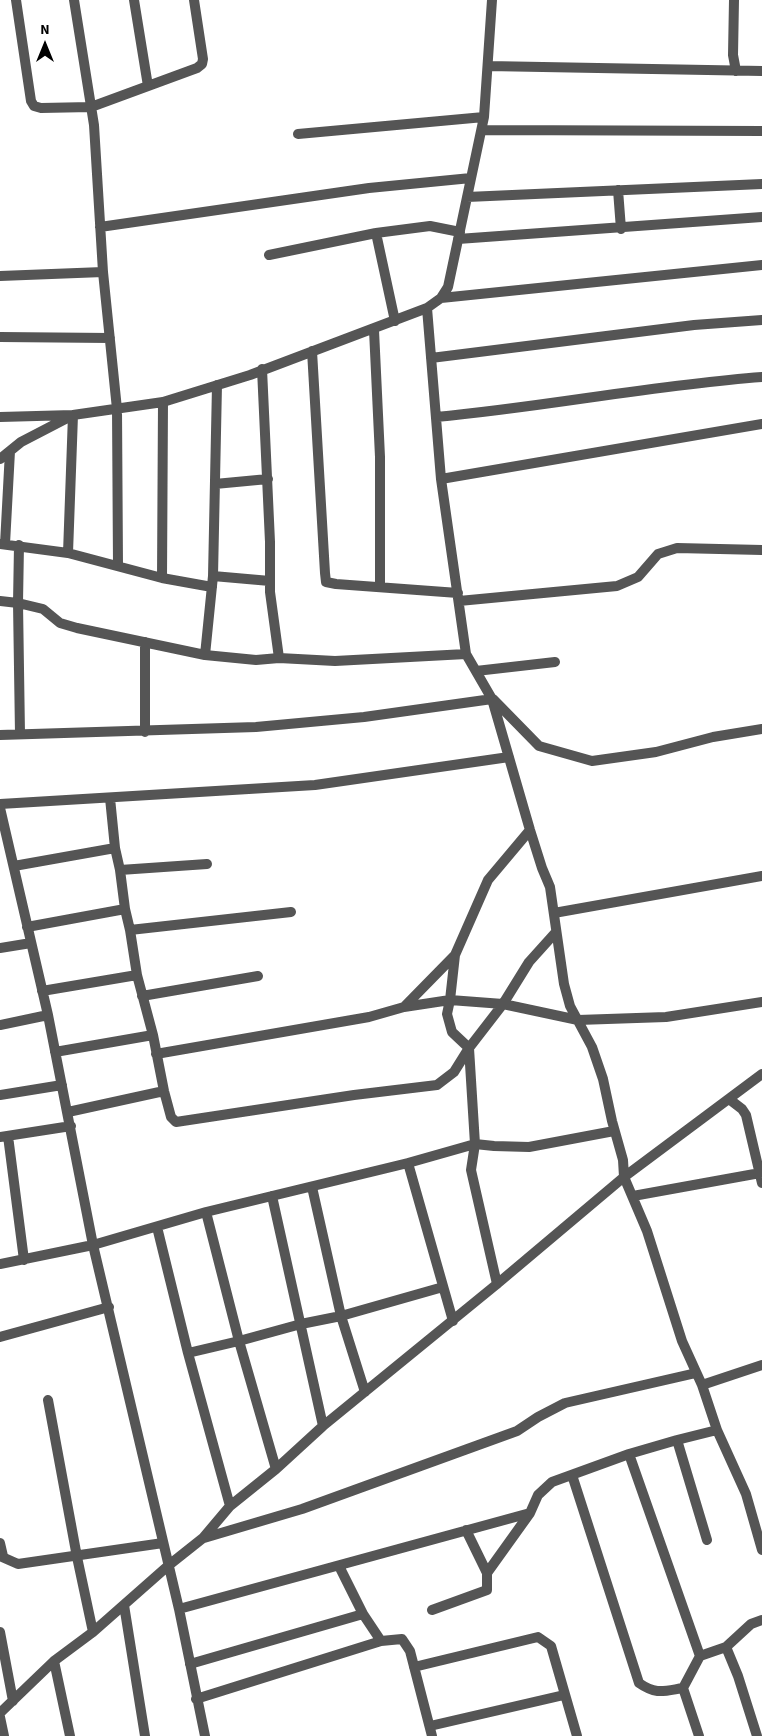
<!DOCTYPE html>
<html>
<head>
<meta charset="utf-8">
<style>
	body { margin:0 }
	#map { position:relative; width:762px; height:1736px; overflow:hidden; background:#fff; font-family:"Source Sans 3",sans-serif }
	canvas { display:block }
	.north { position:absolute; left:20px; top:20px; width:50px; height:50px; -webkit-text-stroke:4px #fff; paint-order:stroke; rotate:0deg; font-size:14px; font-weight:700; line-height:20px; text-align:center; color:#000 }
	.north::after { content:''; display:block; margin:auto; width:18px; height:22px; background:#000; clip-path:polygon(50% 0,100% 100%,50% 72%,0 100%) }
</style>
</head>
<body>
<div id="map">
<canvas width="762" height="1736"></canvas>
<div class="north">N</div>
</div>
<script>
const ctx = document.querySelector('canvas').getContext('2d');
ctx.lineJoin = 'round';
function trace(path, color, width, dash) {
  ctx.strokeStyle = color;
  ctx.lineWidth = width;
  ctx.lineCap = dash ? 'butt' : 'round';
  ctx.setLineDash(dash || []);
  ctx.stroke(path);
}
trace(new Path2D(`
	M16,0L31,101L34,106L41,108L91,107L197,68L202,64L203,59L194,0
	M74,0L94,125L103,272L117,409L118,566
	M134,0L148,86
	M734,0L733,55L736,71
	M488,66L762,71
	M482,130L762,131
	M298,134L484,117
	M618,190L621,229
	M467,197L762,184
	M100,227L369,188L471,178
	M376,233L395,321
	M458,239L762,217
	M269,255L376,233L430,226L460,232
	M0,276L103,272
	M441,298L762,265
	M427,308L441,479L466,654L492,699L530,830L542,868L550,887L564,984L570,1006L592,1047L603,1079L612,1121L623,1160L624,1177L647,1231L682,1341L702,1385L717,1430L746,1494L762,1550
	M374,330L380,457V587
	M0,337L110,338
	M312,351L325,573L326,582L336,584L458,593
	M431,358L694,325L762,320
	M262,369L270,542V592L279,658
	M0,417L73,415L68,553
	M436,417C545,407 653,385 762,377
	M0,459L21,442L73,415L163,402L250,375L427,308L441,298L448,287L484,117L492,0
	M441,479L762,424
	M215,484L268,479
	M0,544L68,553L162,578L212,587
	M5,544L10,451
	M19,545L18,603L20,734
	M213,576L270,581
	M162,578L163,402
	M0,601L18,603L43,609L60,623L77,628L205,655L256,660L279,658L335,661L466,654
	M459,601L617,586L638,577L658,554L677,548L762,550
	M145,642V732
	M205,655L213,576L217,385
	M476,671L555,662
	M493,699L539,746L592,761L656,752L713,737L762,729
	M0,735L256,727L364,717L492,699
	M110,798L115,848L120,870L125,909L130,930L137,975L153,1035L164,1091L171,1117L176,1122L354,1095L437,1085L454,1072L469,1048L503,1004L529,962L556,932
	M0,804L315,785L509,757
	M0,808L48,1015L93,1245L179,1609L205,1736
	M14,866L115,848
	M120,870L207,864
	M554,913L762,876
	M27,927L125,909
	M130,930L291,912
	M0,948L31,943
	M455,955L450,1000L447,1014L452,1032L469,1048L475,1144L471,1170L497,1284
	M42,991L137,975
	M142,996L258,976
	M404,1007L450,1000L503,1004L578,1020L666,1017L762,1002
	M0,1025L48,1015
	M55,1052L153,1035
	M156,1054L369,1017L404,1007L455,955L488,880L530,830
	M0,1095L62,1085
	M729,1099L742,1109L746,1115L762,1183
	M68,1112L164,1091
	M8,1136L24,1260
	M0,1137L71,1126
	M408,1163L453,1321
	M312,1187L341,1316L365,1392
	M272,1196L323,1426
	M633,1196L760,1173
	M206,1212L239,1341L276,1469
	M157,1227L188,1353L230,1506
	M0,1264L93,1245L206,1212L408,1163L475,1144L494,1146L529,1147L614,1131
	M0,1337L109,1307
	M188,1353L239,1341L301,1324L341,1316L443,1287
	M702,1385L762,1365
	M48,1400L77,1557L93,1632
	M677,1440L707,1540
	M629,1454L700,1656
	M572,1475L639,1683C656,1695 664,1691 683,1688
	M466,1530L487,1573
	M204,1538L302,1509L517,1431L538,1417L565,1403L696,1373
	M0,1543L3,1556
	M0,1556L18,1564L163,1543
	M339,1566L363,1614L381,1641
	M124,1605L145,1736
	M179,1609L530,1513
	M432,1610L487,1590V1573L530,1513L538,1495L552,1482L629,1454L677,1440L717,1430
	M0,1632L13,1701
	M54,1661L70,1736
	M190,1664L363,1614
	M414,1667L538,1637L551,1646L577,1736
	M196,1699L381,1641L402,1639L410,1651L432,1736
	M0,1713L54,1661L93,1632L169,1565L203,1538L230,1506L276,1469L323,1426L497,1284L624,1177L762,1074
	M0,1717L4,1736
	M430,1726L564,1695
	M699,1736L683,1688L700,1656L726,1647
	M757,1736L738,1676L726,1647L751,1624L762,1620`), '#555', 10);
</script>
</body>
</html>
